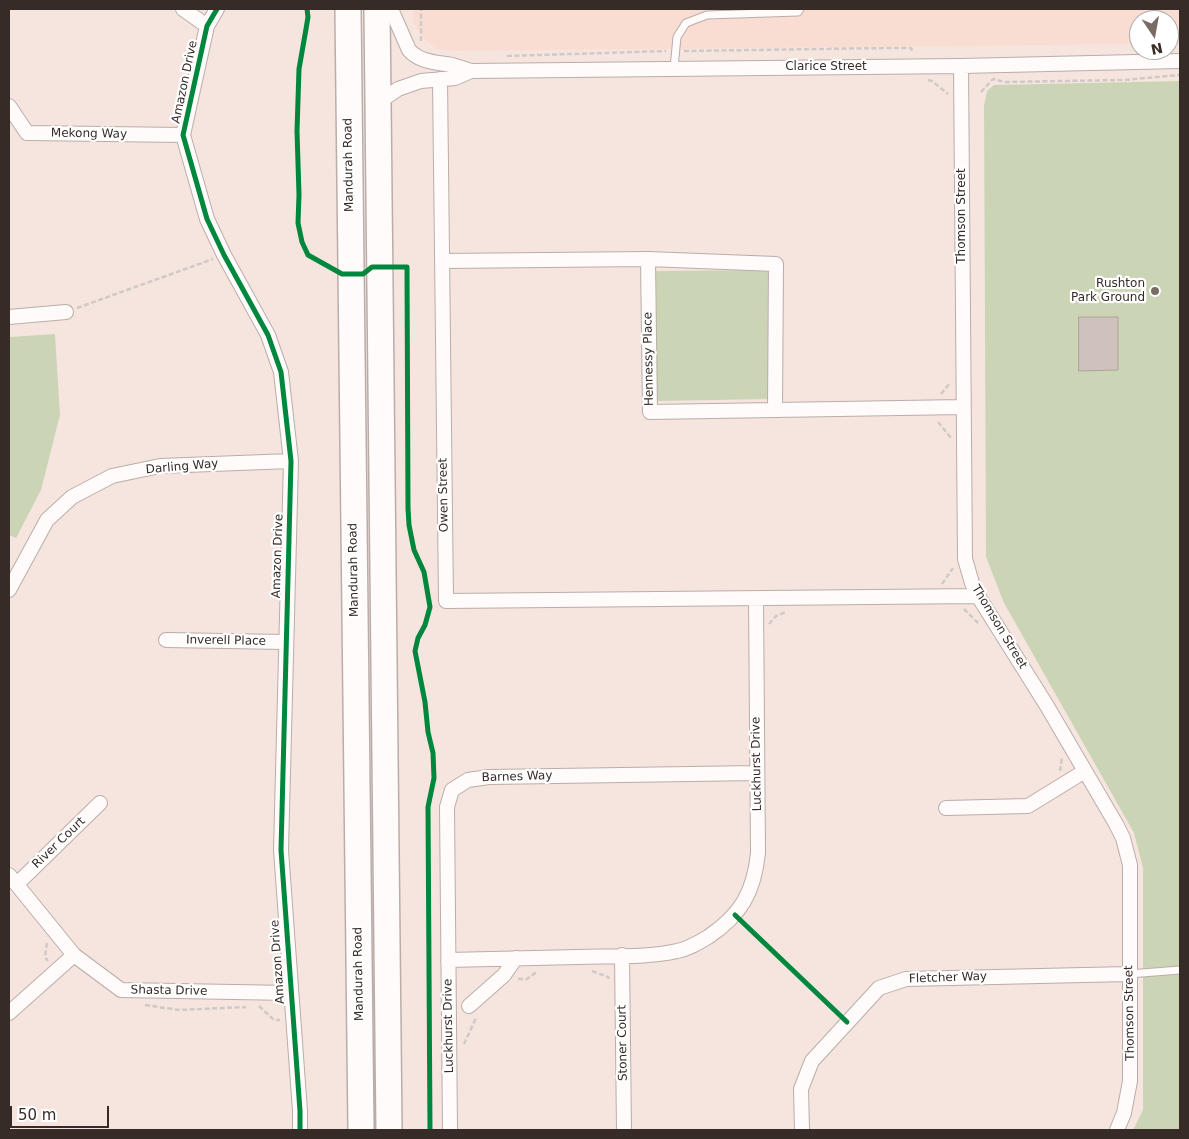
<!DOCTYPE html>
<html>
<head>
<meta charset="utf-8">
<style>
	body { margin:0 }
	#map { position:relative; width:1189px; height:1139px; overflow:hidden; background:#f6e5df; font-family:"DejaVu Sans",sans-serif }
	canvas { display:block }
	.frame { position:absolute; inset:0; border:10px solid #362b27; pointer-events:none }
	.north { position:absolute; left:1129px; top:10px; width:50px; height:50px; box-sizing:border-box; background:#fff; border:1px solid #afaaa9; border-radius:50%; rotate:168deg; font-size:14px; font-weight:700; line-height:20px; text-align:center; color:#362b27 }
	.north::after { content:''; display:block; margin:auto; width:18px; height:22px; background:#796c67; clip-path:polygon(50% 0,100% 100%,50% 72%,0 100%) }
	.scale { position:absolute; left:10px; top:1106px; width:99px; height:22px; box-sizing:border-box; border:2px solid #362b27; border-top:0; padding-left:6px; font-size:15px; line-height:18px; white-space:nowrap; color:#362b27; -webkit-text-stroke:4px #fff; paint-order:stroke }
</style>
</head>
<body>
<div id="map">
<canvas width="1189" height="1139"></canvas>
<div class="frame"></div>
<div class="north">N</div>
<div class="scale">50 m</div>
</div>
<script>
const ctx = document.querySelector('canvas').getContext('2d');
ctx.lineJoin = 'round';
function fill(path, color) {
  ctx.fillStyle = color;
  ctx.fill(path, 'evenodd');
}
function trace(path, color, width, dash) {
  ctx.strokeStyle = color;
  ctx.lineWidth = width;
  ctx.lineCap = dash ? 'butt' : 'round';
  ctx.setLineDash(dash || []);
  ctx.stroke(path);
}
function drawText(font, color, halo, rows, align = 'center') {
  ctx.font = font + ' "DejaVu Sans",sans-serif';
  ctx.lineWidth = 4.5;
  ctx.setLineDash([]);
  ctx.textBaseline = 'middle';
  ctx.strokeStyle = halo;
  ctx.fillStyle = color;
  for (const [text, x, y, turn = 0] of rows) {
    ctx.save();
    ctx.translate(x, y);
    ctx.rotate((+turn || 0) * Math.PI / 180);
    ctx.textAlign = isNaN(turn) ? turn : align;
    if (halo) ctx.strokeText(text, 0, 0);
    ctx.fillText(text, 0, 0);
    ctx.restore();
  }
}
fill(new Path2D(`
	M413,9H1180V44H1169V20H1139V44L456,51L437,49L426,41L413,23Z`), '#f9ddd3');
fill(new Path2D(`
	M1180,81V1130H1133L1143,1110V868L1134,833L1004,603L986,557L984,106L987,91L994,85Z
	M769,270L771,399L657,401L656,271Z
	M55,334L60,415L41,490L16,538L9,535V337Z`), '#cbd5b5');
const building = new Path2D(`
	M1079,317H1118V370L1079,371Z`);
fill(building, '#cfc2bd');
trace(building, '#aea29d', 1);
const lane = new Path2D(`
	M674,68L677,37L686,23L707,15L798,12L800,9
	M1129,974L1180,970`);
const street = new Path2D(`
	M183,9L207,26
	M217,9L207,26L183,135L207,219L224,255L268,335L281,372L291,461L281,850L300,1111V1130
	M391,9L409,50C421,63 436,62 452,65C459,67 465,69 471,71L961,66L1180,61
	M961,66L965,559L972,583L978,596L1047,706L1116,824L1123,838L1130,865V1081L1124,1113L1117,1130
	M440,79L446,601L978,596
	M379,102L398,89L421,81L455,78L471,71
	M9,106L27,133L183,135
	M648,259L776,264L775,410
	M442,261L648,259L650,412L963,407
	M9,317L66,312
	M9,590L47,520L72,497L112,476L160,466L291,461
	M166,640L285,642
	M946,808L1028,806L1085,771
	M9,875L74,955L121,990L290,993
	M17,884L100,803
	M622,955L624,1130
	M448,960C491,959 535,958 578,957C608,956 647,958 677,951C688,949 698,943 708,937C741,915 754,892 758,853L756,599
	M469,1006L504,975L516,958
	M9,1013L74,955
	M450,1130L447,807L452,790L468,780L489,777L757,773
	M802,1130L801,1089L812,1061L879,988L906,979L1129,974`);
const highway = new Path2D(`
	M348,9L361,1130
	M377,9L389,1130`);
trace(lane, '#baada9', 9);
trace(street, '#baada9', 16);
trace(highway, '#baada9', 28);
trace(new Path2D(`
	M421,41V9
	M684,51L888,48H911L913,53
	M507,56L666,51
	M928,80L932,81L948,94
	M981,92L993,79L1005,82L1124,80L1179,75
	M77,308L213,259
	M941,394L950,383
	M938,422L951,438
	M942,584L953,568
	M964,609L978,623
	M769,624L776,616L786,612
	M1060,771L1062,757
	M47,943L45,957L48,961
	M592,971L608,977L609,979
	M518,979H527L538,971
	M145,1005L179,1010L246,1007
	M259,1006L274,1020H280
	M464,1044L476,1018`), '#d0c9c7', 2.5, [5, 2.5]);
trace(lane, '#fefbfa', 7);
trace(street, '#fefbfa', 14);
trace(highway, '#fefbfa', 25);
trace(new Path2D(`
	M217,9L207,26L183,135L207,219L224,255L268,335L281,372L291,461L281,850L300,1111V1130
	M307,9L308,17L306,29L299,69L297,131L299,195L298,223L302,242L308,255L342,274H363L372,267H407L408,508L409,525L414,550L424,572L430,607L425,625L418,638L415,651L425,702L428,732L433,753L434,778L428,807L430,1130
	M735,915L847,1022`), '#00873e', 5);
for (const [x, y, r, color] of [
	[1155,291,5,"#796c67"]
]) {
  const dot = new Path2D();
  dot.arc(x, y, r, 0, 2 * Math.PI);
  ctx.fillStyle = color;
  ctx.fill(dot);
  trace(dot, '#fff', 2);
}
drawText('12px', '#362b27', '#fff', [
	["Clarice Street",826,67],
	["Amazon Drive",185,82,-78],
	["Mekong Way",89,134,1],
	["Mandurah Road",349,165,-91],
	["Thomson Street",962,216,-90],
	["Hennessy Place",649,359,-91],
	["Darling Way",182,467,-5],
	["Owen Street",444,495,-91],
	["Amazon Drive",278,556,-88],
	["Mandurah Road",354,570,-91],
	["Thomson Street",999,627,59],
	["Inverell Place",226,641,1],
	["Luckhurst Drive",757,764,-91],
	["Barnes Way",517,777,-2],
	["River Court",59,843,-44],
	["Amazon Drive",278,962,-94],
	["Mandurah Road",359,974,-91],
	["Fletcher Way",948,978,-2],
	["Shasta Drive",169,991,1],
	["Thomson Street",1130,1013,-91],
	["Luckhurst Drive",449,1026,-91],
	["Stoner Court",623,1043,-91]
]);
drawText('12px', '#362b27', '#fff', [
	["Rushton",1145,284],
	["Park Ground",1145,298]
], 'right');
</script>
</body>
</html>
